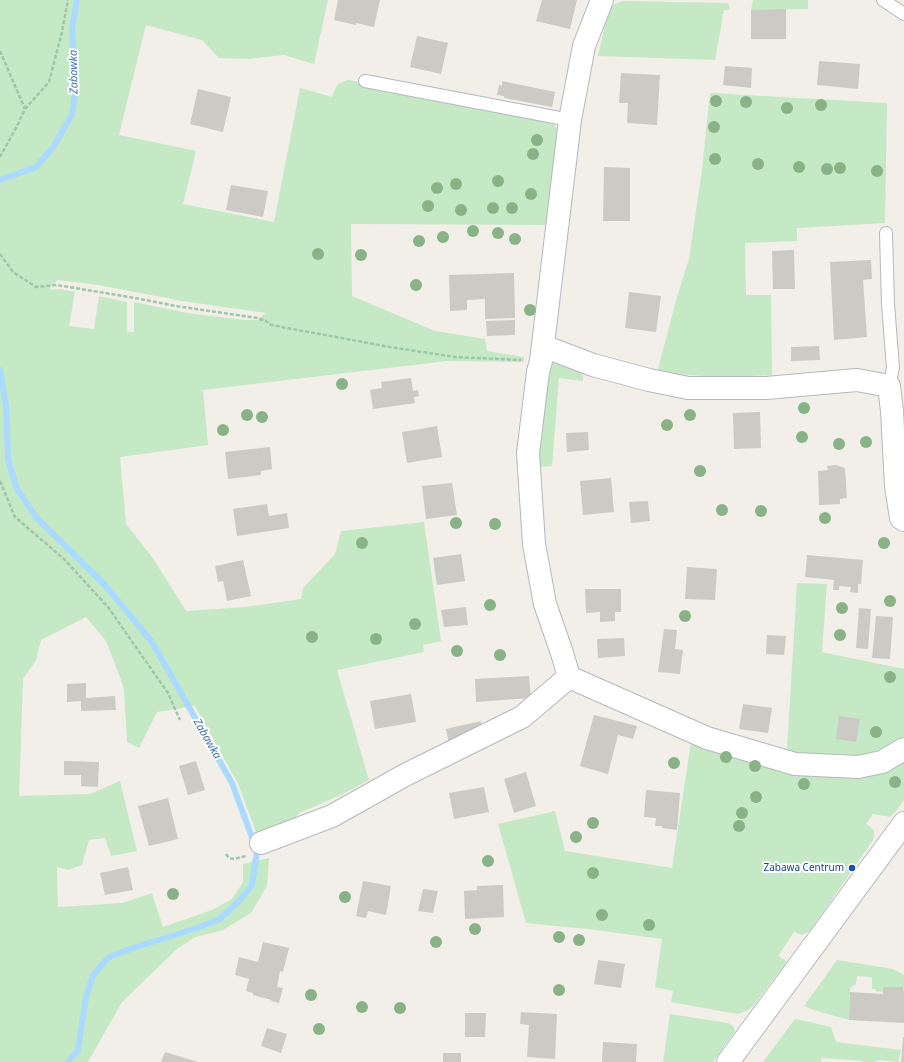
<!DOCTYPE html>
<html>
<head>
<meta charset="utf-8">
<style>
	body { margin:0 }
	canvas { display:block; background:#f1efe8 }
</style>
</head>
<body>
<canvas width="904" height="1062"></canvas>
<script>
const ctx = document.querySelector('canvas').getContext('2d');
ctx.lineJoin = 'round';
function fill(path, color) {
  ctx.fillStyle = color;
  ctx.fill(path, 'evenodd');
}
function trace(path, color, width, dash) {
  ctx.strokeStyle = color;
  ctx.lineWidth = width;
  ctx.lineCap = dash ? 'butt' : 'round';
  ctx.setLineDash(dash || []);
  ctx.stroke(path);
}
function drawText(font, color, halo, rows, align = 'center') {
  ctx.font = font + ' "Noto Sans",sans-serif';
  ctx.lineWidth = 4;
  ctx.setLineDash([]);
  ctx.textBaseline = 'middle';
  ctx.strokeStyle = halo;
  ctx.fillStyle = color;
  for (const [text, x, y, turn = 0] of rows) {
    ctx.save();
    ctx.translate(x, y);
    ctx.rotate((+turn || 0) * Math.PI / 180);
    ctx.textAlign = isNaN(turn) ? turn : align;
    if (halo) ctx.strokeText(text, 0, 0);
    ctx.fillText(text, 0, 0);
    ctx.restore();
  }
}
fill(new Path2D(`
	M0,0H328L314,64L284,55L247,59L219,58L202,40L146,25L119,135L196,151L183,204L274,222L300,88L332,97C336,86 337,83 349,80L554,124L557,130L547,225L351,224L352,296L435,331L485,339L487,351L524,357V362L447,361L203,390L208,445L120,457L126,524L152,557L186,611L246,607L301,599L303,588L335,554L341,531L424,522L441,641L423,645L424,652L337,670L369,780L343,794L299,813L288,827L261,837L256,832L238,784L195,706L157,712L139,748L127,742L124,688L106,641L86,617L41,640L36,660L23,679L19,796L90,794L120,781L137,851L111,856L105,838L89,840L82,865L68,870L57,867L58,907L122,903L152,893L163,927L212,910L232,899L243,882V864L269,858L267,886L251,913L223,930L195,937L177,949L122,1002L88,1062H0ZM58,280L98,285L182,301L266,313L257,320H245L187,313L134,302V332H127V302L99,296L94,329L69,326L75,292L60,289L51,290L50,287Z
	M753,0H808V9L751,10Z
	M623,1L728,3L730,10H724L715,60L598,56L608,11L613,5Z
	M710,93L887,103L885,223L797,228V241L745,243L746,295H771L772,375L720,377L657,373L677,297L689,259L702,170Z
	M553,363C559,364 577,367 581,372C583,375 583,378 583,381L559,378L552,466L537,467L547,369Z
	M797,583L827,584L822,652L904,669V739L863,762L790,755L787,750Z
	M692,735L766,762L904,756V800L896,811L890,817L873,814L866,824C875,829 875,831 873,840L810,931L802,935L794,932L778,956L786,961L785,964L753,1006L746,1011L737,1014L671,1002L673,991L655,987L662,939L588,929L526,923L498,824L555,811L565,851L672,868Z
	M837,960L893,969L904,975V990L903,987H884L883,992L875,991L876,989H872V977L857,976L856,984L850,988L849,1020L814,1010L804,1006Z
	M670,1014L728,1023L733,1026L735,1031L713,1062H663Z
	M795,1019L805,1021L831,1027L836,1042L901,1050L898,1062L880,1060L874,1062H863V1061L822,1058L821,1062H763Z`), '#c5e8c5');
trace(new Path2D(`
	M0,180L36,167L54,146L72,114L76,87L72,28L77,0
	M0,370L6,406L8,459L17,489L36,517L104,584L152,642L232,783L257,851L252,885L240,900L220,919L197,928L136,947L109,957L93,975L86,997L78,1050L68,1062`), '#aadaff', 6);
fill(new Path2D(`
	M338,0H380L374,27L356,23V25L334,20Z
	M542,0H577L570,29L536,21Z
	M786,9V39H751V10Z
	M417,36L448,43L441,74L410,67Z
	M819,61L860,64L858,89L817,85Z
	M725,66L752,68L751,88L723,85Z
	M621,73L660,75L657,125L627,123L628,103H619Z
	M502,81L555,92L552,107L504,98V96L497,95L499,85L502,86Z
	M198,89L231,97L223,132L190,124Z
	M604,167L630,168V221H603Z
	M231,185L268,191L263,217L226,210Z
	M794,250L795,289H773L772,251Z
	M871,260L872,279L863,280L867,337L834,340L830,262Z
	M514,273L515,318L485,319V299L467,300V310L450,311L449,275Z
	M629,292L661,296L656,332L625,328Z
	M515,320V335L487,336L486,321Z
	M819,346L820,360L791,361V347Z
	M411,378L413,391L418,390L419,396L414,397L415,403L373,409L370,390L382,388L381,382Z
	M760,412L761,448L734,449L733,413Z
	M437,426L442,457L407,463L402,432Z
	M588,432L589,450L567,452L566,433Z
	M270,447L272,469L261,471V475L228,479L225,452Z
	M836,465L845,468L847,498L840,499V504L819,505L818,471L828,470L827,466Z
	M611,478L614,512L583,515L580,481Z
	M452,483L457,515L426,519L422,486Z
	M648,501L650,521L631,523L629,502Z
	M267,504L269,516L287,513L289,528L237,536L233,509Z
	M461,554L465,581L437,585L433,558Z
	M807,555L863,560L861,584H858V593L850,592L851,587L839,586V590H833L834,580L805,577Z
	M243,560L251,596L227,601L223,581L218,582L215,566Z
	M687,567L717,569L715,600L685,599Z
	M585,589H621V612H615V621L600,622V612L586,613Z
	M466,607L468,625L444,627L441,610Z
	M859,608L871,609L868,649L856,648Z
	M876,616L893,617L890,659L872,658Z
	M664,629L677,630L675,649L683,650L680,674L658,672Z
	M767,635L786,636L784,655L766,654Z
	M624,638L625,656L598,658L597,639Z
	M529,676L531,698L476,702L475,679Z
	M86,683V698L115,696L116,710L81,711V701L67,702V684Z
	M411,694L416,722L375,729L370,701Z
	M743,704L772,708L768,733L739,729Z
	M594,715L637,726L633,739L618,735L608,774L580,766Z
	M839,716L860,719L856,742L836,739Z
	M481,721V729L449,745L446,729Z
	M64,761L99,762L98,787L81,786V775H64Z
	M196,761L205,790L188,795L179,766Z
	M526,772L536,806L514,813L504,779Z
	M484,787L489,812L454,819L449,793Z
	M646,790L680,793L677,830L662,828V826H655L656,818L644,817Z
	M168,798L178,839L149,846L138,806Z
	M128,867L133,890L105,895L100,873Z
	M363,881L391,886L386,915L368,911L366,918L356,916Z
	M503,885L504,917L465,919L464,891L477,890V886Z
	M423,889L438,891L433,913L418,911Z
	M263,942L289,948L283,972L280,971L277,987L283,988L279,1003L271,1001L272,1000L253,995V993L246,991L249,979L235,975L239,957L258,962Z
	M598,960L625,964L621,988L594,984Z
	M883,987H903L904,992V1023L849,1020L850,992L883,994Z
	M521,1012L557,1014L555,1059L527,1057L529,1025L520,1024Z
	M465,1013H486L485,1037H465Z
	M267,1028L287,1034L281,1053L261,1046Z
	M903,1037H904V1062H901Z
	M603,1042L637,1044L636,1062H602Z
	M165,1052L198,1062H161Z
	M443,1053H461V1062H443Z`), '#cccac5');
const lane = new Path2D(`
	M883,0L904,14
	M365,81L570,120
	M886,233L888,304L893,368L889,386`);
const street = new Path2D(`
	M543,346L593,365L649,380L688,388H766L857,380L889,386L892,411L896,486L901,518L904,520
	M569,677L707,738L795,764L858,767L882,762L904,749
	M261,843L332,816L405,775L522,717L569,677L562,653L545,604L534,544L528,453L538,372L541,361L570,120L584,46L602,0`);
const secondary = new Path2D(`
	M728,1062L904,823`);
trace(lane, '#b5b8bc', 14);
trace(street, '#b5b8bc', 24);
trace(secondary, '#b6babf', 24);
trace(new Path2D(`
	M0,51L25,109
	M0,157L17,126L25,109L49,82L62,32L68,0
	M0,254L13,272L36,287L57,285L135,298L176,306L257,318L266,321L271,325L390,347L455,357L521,360
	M0,481L15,517L64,559L108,607L168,693L180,720
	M226,854L229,858L234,859L246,856`), '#9cc7a9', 2.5, [4, 2]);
trace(lane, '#fff', 12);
trace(street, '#fff', 22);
trace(secondary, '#fff', 22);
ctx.fillStyle = '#89b387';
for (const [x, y] of [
	[716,101],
	[746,102],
	[821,105],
	[787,108],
	[714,127],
	[537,140],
	[533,154],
	[715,159],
	[758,164],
	[799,167],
	[840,168],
	[827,169],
	[877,171],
	[498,181],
	[456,184],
	[437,188],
	[531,194],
	[428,206],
	[493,208],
	[512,208],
	[461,210],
	[473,231],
	[498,233],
	[443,237],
	[515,239],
	[419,241],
	[318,254],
	[361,255],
	[416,285],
	[530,310],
	[342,384],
	[804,408],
	[247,415],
	[690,415],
	[262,417],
	[667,425],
	[223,430],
	[802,437],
	[866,442],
	[839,444],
	[700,471],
	[722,510],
	[761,511],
	[825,518],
	[456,523],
	[495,524],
	[362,543],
	[884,543],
	[890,601],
	[490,605],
	[842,608],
	[685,616],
	[415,624],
	[840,635],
	[312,637],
	[376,639],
	[457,651],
	[500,655],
	[890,677],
	[876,732],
	[726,757],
	[674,763],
	[755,766],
	[895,782],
	[804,784],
	[756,797],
	[742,813],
	[593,823],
	[739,826],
	[576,837],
	[488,861],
	[593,873],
	[173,894],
	[345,897],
	[602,915],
	[649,925],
	[475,929],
	[559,937],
	[579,940],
	[436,942],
	[559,990],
	[311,995],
	[362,1007],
	[400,1008],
	[319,1029]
]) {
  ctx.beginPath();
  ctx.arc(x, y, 6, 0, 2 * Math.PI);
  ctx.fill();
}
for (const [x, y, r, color] of [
	[852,868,4,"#1a4fb4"]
]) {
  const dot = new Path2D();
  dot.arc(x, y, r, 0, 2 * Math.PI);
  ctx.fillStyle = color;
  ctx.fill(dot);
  trace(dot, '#fff', 1.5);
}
drawText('10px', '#164399', '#fff', [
	["Zabawa Centrum",844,868]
], 'right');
drawText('italic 11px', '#4174aa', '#fff', [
	["Zabawka",74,72,-91],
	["Zabawka",207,739,60]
]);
</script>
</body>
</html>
